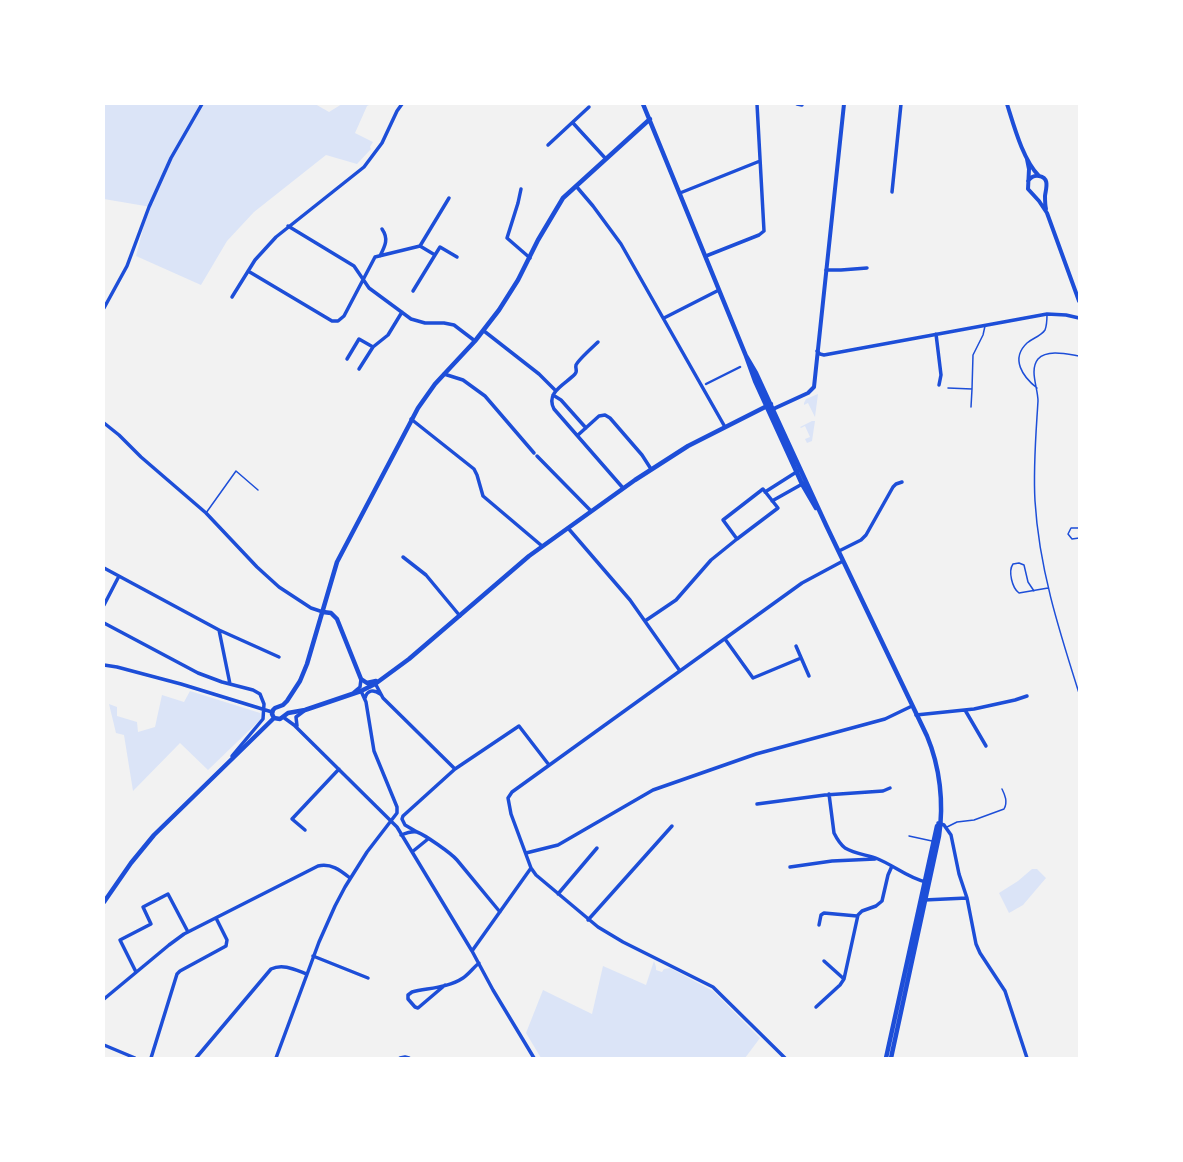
<!DOCTYPE html>
<html>
<head>
<meta charset="utf-8">
<style>
	body { margin:0 }
	#map { position:relative; width:1183px; height:1162px; overflow:hidden; background:#f2f2f2; font-family:"Public Sans",sans-serif }
	canvas { display:block }
	.frame { position:absolute; inset:0; border:105px solid #fff; pointer-events:none }
</style>
</head>
<body>
<div id="map">
<canvas width="1183" height="1162"></canvas>
<div class="frame"></div>
</div>
<script>
const ctx = document.querySelector('canvas').getContext('2d');
ctx.lineJoin = 'round';
function fill(path, color) {
  ctx.fillStyle = color;
  ctx.fill(path, 'evenodd');
}
function trace(path, color, width, dash) {
  ctx.strokeStyle = color;
  ctx.lineWidth = width;
  ctx.lineCap = dash ? 'butt' : 'round';
  ctx.setLineDash(dash || []);
  ctx.stroke(path);
}
fill(new Path2D(`
	M104,104H315L329,112L342,104H371L367,106L355,133L373,142L370,147L371,149L357,164L326,155L254,212L227,241L201,285L136,256L144,225L151,207L104,199Z
	M818,394L815,417L808,403L804,405V403L806,399Z
	M812,421H815L812,441L807,443L805,439L810,437L805,426L801,428L800,427Z
	M190,691L260,713L261,719L208,770L180,743L133,791L124,735L116,733L109,704L117,707V716L137,722L138,732L155,727L162,695L184,702Z
	M1032,869H1037L1046,878L1023,905L1009,913L999,893L1018,881Z
	M654,961L656,967V970L662,972L664,969L670,968L713,991L760,1038L745,1058H541L526,1033L543,990L592,1014L603,966L646,985Z`), '#dbe4f7');
trace(new Path2D(`
	M1079,356C1067,354 1047,349 1038,359C1029,370 1038,388 1038,401C1036,434 1033,467 1035,501C1039,568 1059,630 1079,693
	M948,388L972,389L971,407
	M1037,388C1023,377 1010,359 1027,343C1033,338 1041,336 1045,330C1047,325 1047,319 1047,314
	M972,389L973,355L983,335L985,326
	M206,513L236,471L258,490
	M1079,528H1071L1068,534L1072,539L1079,538
	M1079,580V590
	M1034,591L1028,582L1024,565L1019,563L1013,564C1008,571 1012,588 1019,593L1048,588
	M947,827L957,822L974,820L1004,809C1008,802 1005,795 1002,789
	M909,836L932,841`), '#1d4ed8', 1.5);
trace(new Path2D(`
	M706,384L740,367`), '#1d4ed8', 2.5);
trace(new Path2D(`
	M797,104L802,105
	M573,123L606,159
	M548,145L589,107
	M576,186L593,206L621,244L725,427
	M521,189L518,203L507,238L530,258
	M892,192L901,104
	M680,193L760,161
	M288,226L354,266L369,288L411,319L425,323H444L454,325L475,341
	M420,246L435,255L440,247L457,257
	M380,256C385,246 389,239 382,229
	M706,256L759,235L764,231L757,104
	M826,270H841L867,268
	M248,271L332,321H338L344,316L375,257L420,246L449,198
	M413,291L435,255
	M232,297L255,260L276,237L364,167L382,143L397,111L402,104
	M104,308L127,266L149,207L171,158L202,104
	M664,318L719,290
	M484,331L539,374L556,391
	M936,334L941,375L939,385
	M598,342C593,347 579,359 576,365C575,369 578,371 575,374C566,384 545,392 554,409L623,488
	M817,351L820,354L824,355L1047,314L1066,315L1079,318
	M347,359L359,339L373,347
	M359,369L373,347L388,335L402,312
	M444,374L463,380L485,396L534,453
	M553,395L561,400L586,428
	M411,419L474,469L477,475L483,496L542,546
	M104,423L119,435L141,457L206,513L257,567L279,587L311,608L323,612
	M578,435L599,416L605,415L610,418L642,455L651,469
	M537,456L591,511
	M763,489L778,508L737,539L723,520Z
	M765,492L798,471
	M772,501L804,483
	M568,528L630,600L680,671
	M839,551L861,540L866,535L893,487L896,484L902,482
	M403,557L426,575L460,616
	M104,568L219,630L279,657
	M104,605L119,576
	M645,621L676,600L711,560L737,539
	M104,623L198,673L222,682L253,690L260,694L264,704L263,719L232,756
	M219,630L230,684
	M725,639L753,678L801,658
	M796,646L809,676
	M104,665L117,667L181,684L272,712
	M375,683L383,698L455,769
	M354,692L360,687L361,679
	M365,698C367,690 374,689 380,694
	M965,710L986,746
	M916,715L974,709L1015,700L1027,696
	M283,717L294,725L397,827L472,951L493,990L534,1058
	M297,726L296,717L304,711
	M829,794L834,833C837,839 840,844 845,848C855,854 868,855 878,859C895,866 908,878 926,882
	M757,804L825,795L883,791L890,788
	M938,823L944,825L951,835L959,874L967,898L976,944L980,953L1005,991L1027,1058
	M305,830L292,819L339,769
	M417,832L405,825L402,819L403,816L455,769L519,726L549,765
	M401,835C406,833 412,831 417,832C425,835 451,853 457,860L500,912
	M412,852L428,839
	M526,853L558,845L653,790L756,754L885,719L912,706
	M790,867L832,861L875,859
	M558,894L597,848
	M924,900L967,898
	M588,920L672,826
	M819,925L821,915L824,913L857,916
	M472,951L531,868
	M313,956L368,978
	M824,961L844,979
	M136,972L120,940L151,924L143,907L168,894L188,932
	M445,985L418,1008L415,1007L408,999V995L412,992C428,988 448,988 463,978C469,974 473,968 479,963
	M104,999L169,945L184,934L318,866C331,863 340,870 350,878
	M816,1007L840,985L844,979L858,915L862,911L876,906L882,901L888,875L892,866
	M104,1045L135,1058
	M151,1058L177,974L180,971L226,946L227,940L216,918
	M196,1058L271,969C283,963 296,970 307,974
	M276,1058L319,942L335,906L345,887L367,852L397,813V807L374,751L366,702L361,691
	M400,1058L405,1057L409,1058
	M785,1058L713,987L623,942L598,927L536,875L531,868L511,814L508,798L512,792L802,583L843,561`), '#1d4ed8', 3.5);
trace(new Path2D(`
	M1007,104C1014,126 1023,160 1039,176
	M1027,159L1029,169L1028,189L1039,201L1047,213L1079,301
	M1028,181C1031,177 1034,175 1039,176C1050,178 1046,188 1045,196C1045,200 1045,205 1046,209
	M771,410L808,393L814,387L844,104`), '#1d4ed8', 4);
trace(new Path2D(`
	M643,104L746,356L755,381L802,484L816,508
	M746,356L756,373L826,525L927,736C940,767 944,803 939,836L891,1058
	M323,612L331,613L337,619L361,679L367,683L376,681
	M274,718L272,714L273,710L275,708L283,705L287,701L300,681L307,664L337,562L418,408L435,384L475,341L499,310L518,280L538,240L563,198L650,119
	M274,718L280,719L288,713L305,710L361,691L375,684L409,659L529,556L635,480L688,446L771,404
	M104,902L131,863L154,835L274,718
	M886,1058L937,826`), '#1d4ed8', 4.5);
</script>
</body>
</html>
